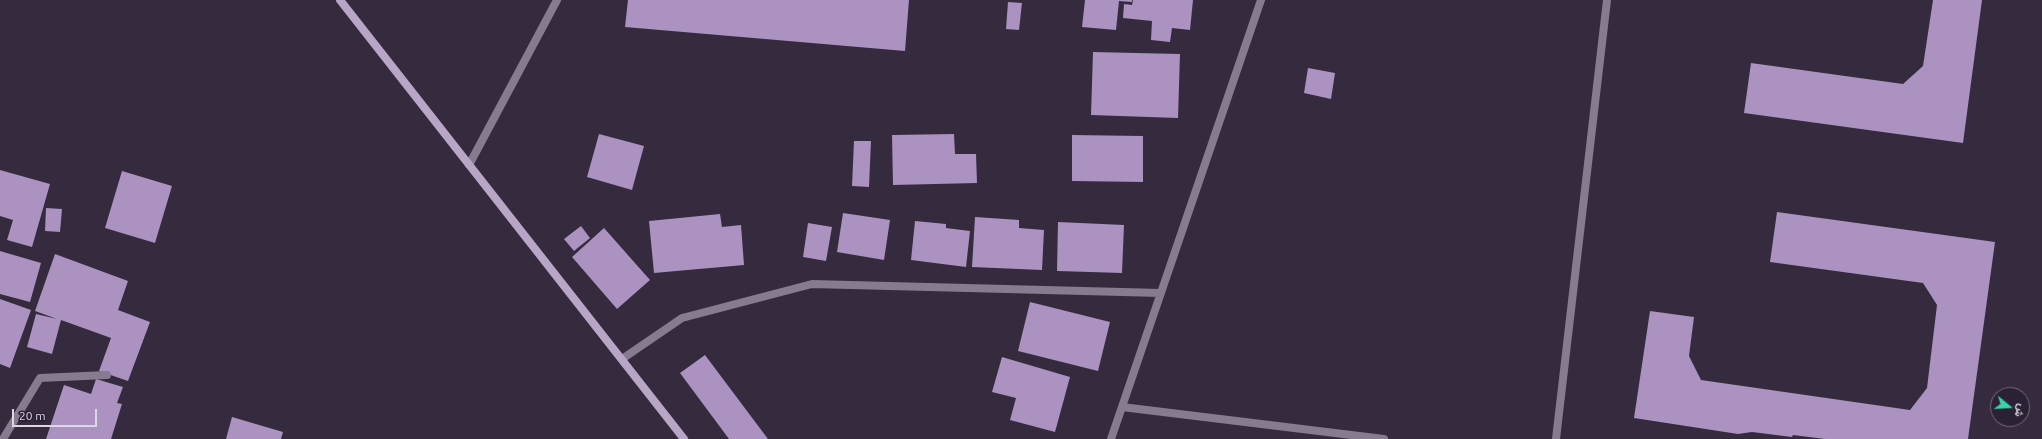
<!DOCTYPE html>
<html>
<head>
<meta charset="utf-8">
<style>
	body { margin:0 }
	#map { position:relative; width:2042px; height:439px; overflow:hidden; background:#352a3e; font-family:Ubuntu,Vazirmatn,sans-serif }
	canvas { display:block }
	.north { position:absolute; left:1990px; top:387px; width:40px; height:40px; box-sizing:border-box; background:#2b2134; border:1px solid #726a7a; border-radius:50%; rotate:108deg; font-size:11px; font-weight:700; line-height:16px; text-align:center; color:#ddd7e3 }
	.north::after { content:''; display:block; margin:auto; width:14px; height:18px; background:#36d4a7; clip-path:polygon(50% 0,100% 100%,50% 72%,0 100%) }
	.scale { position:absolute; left:12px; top:409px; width:85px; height:18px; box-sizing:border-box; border:2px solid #ddd7e3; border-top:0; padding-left:5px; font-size:12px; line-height:14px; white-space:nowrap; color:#ddd7e3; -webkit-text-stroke:3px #2b2134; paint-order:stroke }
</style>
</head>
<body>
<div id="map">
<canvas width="2042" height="439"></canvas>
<div class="north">ش</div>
<div class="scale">20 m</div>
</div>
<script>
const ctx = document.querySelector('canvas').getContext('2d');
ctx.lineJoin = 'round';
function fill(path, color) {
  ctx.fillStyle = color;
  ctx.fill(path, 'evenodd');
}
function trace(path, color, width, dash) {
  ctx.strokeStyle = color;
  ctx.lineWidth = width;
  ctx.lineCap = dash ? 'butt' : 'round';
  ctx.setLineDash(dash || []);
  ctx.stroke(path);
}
fill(new Path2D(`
	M628,0H909L905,51L625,27Z
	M1085,0H1132V2L1119,1L1116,30L1082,27Z
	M1133,0H1193L1190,30L1172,28L1170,42L1151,40L1152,21L1123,18L1124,4L1132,5Z
	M1933,0H1982L1963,143L1744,113L1751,63L1903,84L1923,66Z
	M1008,2L1022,3L1019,30L1006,29Z
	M1093,52L1180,54L1178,118L1091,115Z
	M1308,68L1335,73L1331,99L1304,93Z
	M599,134L644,146L632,190L587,177Z
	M954,134L955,154H976L977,183L893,185L892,135Z
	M1072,135L1143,136V182L1072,181Z
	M854,141H871L869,187L852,186Z
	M0,170L50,184L32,247L7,240L13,220L0,216Z
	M122,171L172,186L155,243L105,228Z
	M46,208L62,209L60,232L45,231Z
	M1777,212L1995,242L1968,439H1825L1793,435L1792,437L1752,432L1738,434L1634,418L1650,311L1694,317L1689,356L1701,380L1910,410L1927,388L1937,305L1923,283L1770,262Z
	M843,213L890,220L884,260L837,252Z
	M720,214L722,227L741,225L744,265L654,273L649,221Z
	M975,217L1019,220V228L1044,230L1042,270L972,267Z
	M915,221L946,224V228L970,231L966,267L911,260Z
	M1058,222L1124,225L1122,273L1057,271Z
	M808,223L832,227L826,261L803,257Z
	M581,226L590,238L574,251L564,239Z
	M604,228L650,280L617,309L572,257Z
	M0,251L41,263L30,302L0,294Z
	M55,254L128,281L118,310L150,322L128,381L99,371L111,338L61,320L52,354L27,347L36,314L57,319L35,311Z
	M0,299L31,310L10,368L0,364Z
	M1030,302L1110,322L1098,371L1018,351Z
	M705,355L768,439H729L680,373Z
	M1002,357L1070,377L1055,432L1010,420L1016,398L992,392Z
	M96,379L123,387L117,403L122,404L111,439H46L64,385L91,394Z
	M232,417L283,432L281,439H226Z`), '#ab92c0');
trace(new Path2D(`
	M469,165L557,0
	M622,359L682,318L812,284L1161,293
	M1122,407L1384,439
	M3,439L40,378L107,375
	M1111,439L1261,0
	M1556,439L1607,0`), '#867b8f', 8);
trace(new Path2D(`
	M340,0L684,439`), '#b7a6c6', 8);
</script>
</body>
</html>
